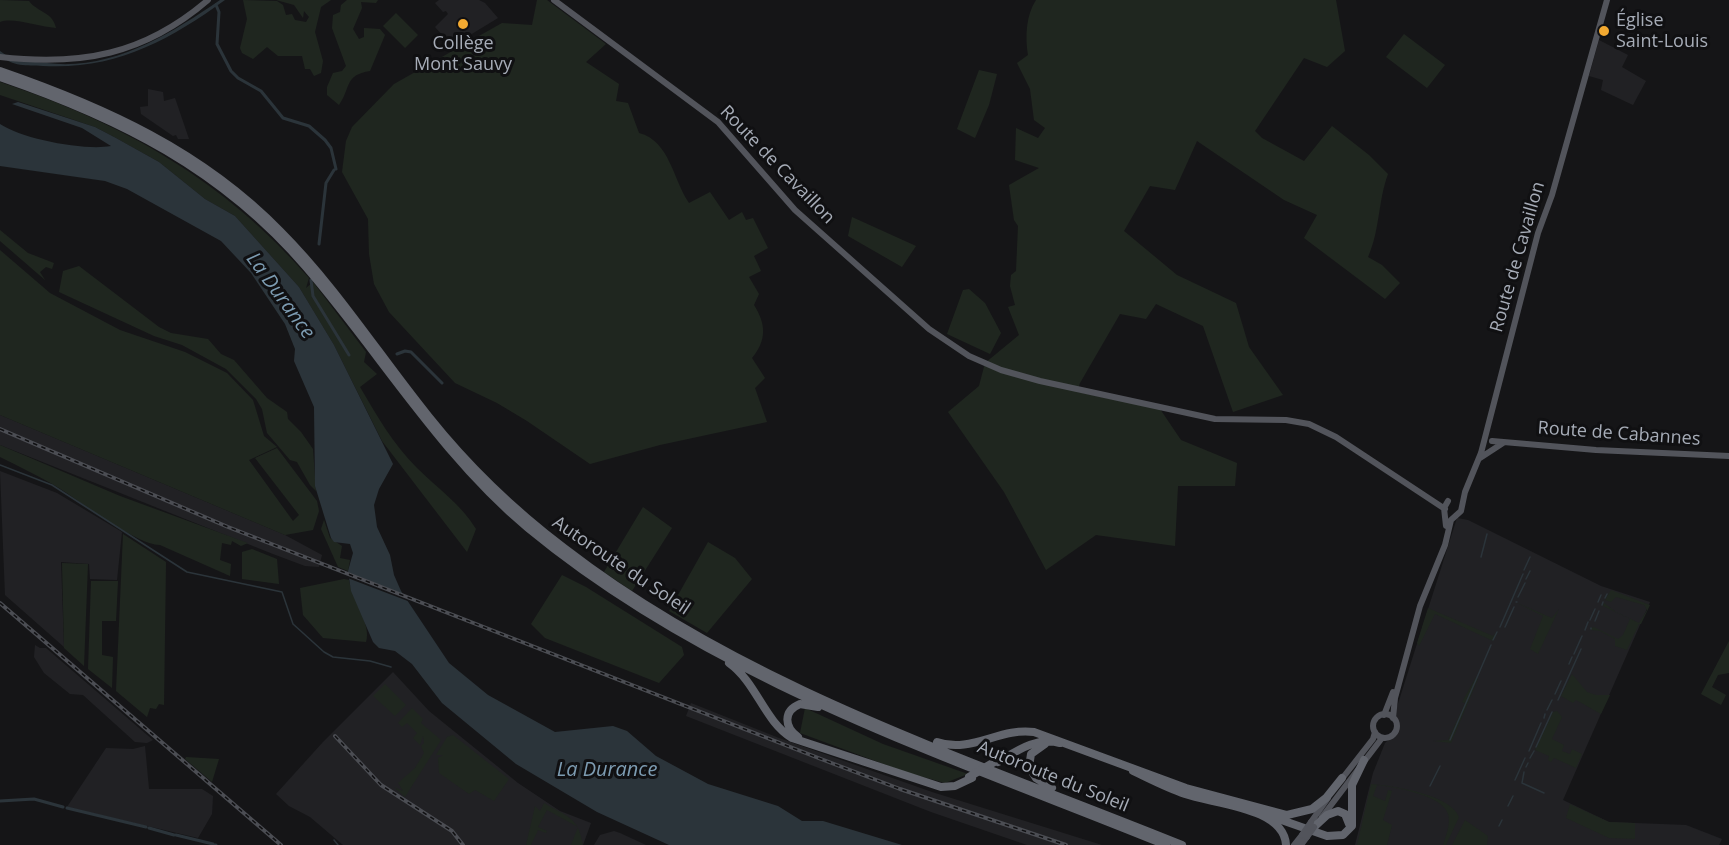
<!DOCTYPE html>
<html>
<head>
<meta charset="utf-8">
<style>
	body { margin:0 }
	canvas { display:block; background:#151517 }
</style>
</head>
<body>
<canvas width="1729" height="845"></canvas>
<script>
const ctx = document.querySelector('canvas').getContext('2d');
ctx.lineJoin = 'round';
function fill(path, color) {
  ctx.fillStyle = color;
  ctx.fill(path, 'evenodd');
}
function trace(path, color, width, dash) {
  ctx.strokeStyle = color;
  ctx.lineWidth = width;
  ctx.lineCap = dash ? 'butt' : 'round';
  ctx.setLineDash(dash || []);
  ctx.stroke(path);
}
function drawText(font, color, halo, rows, align = 'center') {
  ctx.font = font + ' "Open Sans",sans-serif';
  ctx.lineWidth = 6;
  ctx.setLineDash([]);
  ctx.textBaseline = 'middle';
  ctx.strokeStyle = halo;
  ctx.fillStyle = color;
  for (const [text, x, y, turn = 0] of rows) {
    ctx.save();
    ctx.translate(x, y);
    ctx.rotate((+turn || 0) * Math.PI / 180);
    ctx.textAlign = isNaN(turn) ? turn : align;
    if (halo) ctx.strokeText(text, 0, 0);
    ctx.fillText(text, 0, 0);
    ctx.restore();
  }
}
fill(new Path2D(`
	M439,0H479L485,3L498,18L452,46L435,27L448,14L446,11L443,12L435,3Z
	M1599,40L1628,55L1622,67L1646,81L1633,105L1601,90L1603,80L1589,76Z
	M148,89L163,92L164,101L175,98L189,139H178L176,135L173,136L141,114L140,107L148,106Z
	M0,415L285,535L322,555L319,567L305,566L273,554L0,445Z
	M0,471L57,493L122,532L117,580L90,579L89,564L61,562L64,647L5,595Z
	M1457,518L1468,520L1601,586L1650,602L1563,800L1609,822L1686,825L1722,839L1719,845H1355L1373,773L1385,743L1399,730L1395,713Z
	M35,645L40,648H46L153,740L147,743L135,742L83,695L70,694L44,673L34,657Z
	M393,672L429,711L518,783L560,811L591,823L583,845H343L310,817L289,806L276,794L323,742Z
	M691,703L779,738L932,792L1102,845H1027L931,812L686,716Z
	M145,746L149,789H202L213,796L212,814L198,838L67,807L106,748L133,749Z
	M614,831L620,833L646,845H594L600,835Z`), '#212124');
fill(new Path2D(`
	M0,0L29,1C37,12 53,12 56,28C40,27 13,17 0,22Z
	M243,0L277,1L283,5L286,15L292,14L295,20L306,22L309,17L304,11L303,18L294,5L276,0H331L321,7L315,32L323,61L321,73L314,76L310,69H305L302,56H278L267,47L253,59L242,53L240,48L247,19Z
	M347,0H378L376,3L361,2L362,8L353,29L359,39L364,37V28L380,29L385,35L370,71C344,75 351,88 339,105L327,95V87L333,73L342,71L346,66L332,28L333,15L340,12L341,5Z
	M537,0H547L606,44L586,62L619,84L616,101L628,103L639,133C670,141 673,180 689,203L710,192L729,220L742,212L746,220L753,218L768,248L754,256L761,271L749,277L759,294L754,305C766,324 767,340 752,358L765,378L755,388L767,422L660,445L590,464L527,421L497,403L455,383L389,312L374,284L369,254L368,219L342,172L346,141L352,127L394,84L502,23L532,25Z
	M1036,0H1336L1345,51L1327,67L1304,58L1255,131L1262,138L1304,161L1332,126L1369,155L1388,174C1378,201 1380,230 1368,257L1382,265L1400,283L1385,299L1304,238L1317,215L1284,200L1197,141L1175,190L1150,186L1124,231L1177,275L1236,303L1249,347L1283,395L1233,412L1203,326L1156,304L1146,319L1120,314L1080,383L1077,392L1160,409L1181,440L1237,463L1235,486H1178L1175,546L1096,535L1046,570L1004,492L948,412L979,386L985,363L1019,335L1008,307L1015,305L1010,286L1011,275L1016,271L1018,226L1014,220L1009,185L1039,168L1015,160L1016,128L1038,138L1045,128L1034,120L1030,89L1017,63L1028,55C1025,37 1026,15 1036,0Z
	M396,13L418,35L405,48L383,26Z
	M1404,34L1445,65L1427,88L1386,57Z
	M979,70L997,74L989,105L975,138L957,129Z
	M0,82C123,123 224,180 309,278L306,288L313,282L366,352L364,362L377,374L360,387C377,416 393,444 417,468C437,488 461,504 476,529L467,552L382,441L334,345L299,287L235,216L205,199L159,162L116,138L95,127L0,95Z
	M852,217L916,246L902,267L848,236Z
	M0,230L28,253L54,263L52,269L46,267L40,272L45,280L0,241Z
	M0,250L50,293L120,330L185,352L227,373L253,400L264,436L277,447L249,460L293,521L299,515L255,458L277,448L317,501L319,511L313,530L285,535L0,415Z
	M79,266L159,327L171,333L208,339L221,354L234,360L267,398L287,412L288,419L301,432L313,449L316,491L310,485L297,462L290,460L267,433L262,409L256,399L226,369L182,345L154,336L59,292L63,271Z
	M969,289L985,303L1001,333L990,354L947,334L963,290Z
	M0,445L120,496L248,543L241,546L232,541L231,545L222,543L220,560L231,564L230,576L160,545C136,545 78,499 54,485C37,475 18,466 0,457Z
	M643,507L672,528L632,591L604,572Z
	M324,520L330,538L342,546L340,558L350,560L348,571L338,567L321,529Z
	M123,534L166,562L164,705L159,704L156,709L150,708L147,717L116,691Z
	M708,542L735,558L752,579L707,633L669,611Z
	M252,549L277,559L279,584L242,579V552Z
	M62,563L88,564L84,666L64,648Z
	M562,575L586,587L682,647L684,655L659,683L545,638L531,624Z
	M344,579L349,580C352,598 372,625 366,642L323,638L303,615L300,588Z
	M91,581H118L116,621H102V655L113,657L112,688L88,669Z
	M1611,590L1650,605L1641,624H1639L1627,650L1615,646V639L1600,631L1591,630L1590,628L1594,627L1618,639L1623,635L1630,619L1603,606L1604,603L1616,612L1639,623L1647,610L1644,605L1616,597L1611,602L1605,600Z
	M1515,602L1552,618L1559,609L1538,654L1530,649L1543,616Z
	M1428,608L1493,636L1498,631L1493,641L1435,614L1419,646L1417,643Z
	M1729,641V673L1718,675L1712,687L1726,695L1721,705L1701,694Z
	M1572,674L1587,692L1596,695H1610L1601,714L1576,700L1573,703L1561,696Z
	M1476,677L1478,679L1451,743L1433,741L1448,740L1465,703L1462,702Z
	M385,684L406,705L395,716L373,696Z
	M412,708L423,719L421,723L441,740L405,797L394,787L403,791L398,783L415,768L424,753L421,746L424,743L423,736L420,745L413,738L417,733L407,723L402,727L398,723Z
	M805,708L883,744L968,774L945,783L905,772L800,733Z
	M1557,711L1562,717L1552,739L1564,745L1562,751L1570,754L1572,749L1582,754L1576,768L1554,758L1551,762L1548,760L1549,756L1535,750L1553,712Z
	M453,735L509,779L494,801L475,790L469,794L439,773L438,758L443,755H436L447,737Z
	M186,757L219,759L212,782L185,759Z
	M1371,784C1393,786 1450,794 1459,817L1446,845H1443C1446,835 1451,824 1448,814C1443,795 1394,787 1377,785L1373,796L1385,801L1388,790L1392,791L1383,820L1392,825L1387,845H1357Z
	M544,803C567,817 578,816 583,845H571L578,827L547,810L538,827L547,831L546,833L538,830L531,845H526L535,806L540,811Z
	M1570,804L1609,822L1635,823V839L1609,838L1566,818Z
	M1465,820L1488,836L1487,845H1452Z`), '#1f261f');
fill(new Path2D(`
	M220,0H225C168,41 115,70 43,66C26,65 13,67 0,55V51C20,65 24,60 47,63C111,71 169,35 220,0Z
	M18,102L95,127L116,138L159,162L205,199L235,216L299,287L334,345L393,464L379,489L374,505L377,527L390,555L394,575L401,591L449,663L488,695L555,732L613,726L627,731L656,756L708,784L778,806L802,821H823L902,845H669L597,812L516,764L442,703L412,664L395,651L379,648L373,642L351,591L348,571L353,553L350,544L334,542L331,538L315,486L314,407L294,361L295,349L285,324L251,273L221,241L127,189L105,181L0,166V124C22,139 85,151 111,146L82,128L12,104Z`), '#2b343a');
fill(new Path2D(`
	M345,571L408,596L413,603L345,577Z`), '#151517');
trace(new Path2D(`
	M0,465L52,485L187,572L282,592L293,624L324,652L333,657L370,661L391,667
	M1481,557L1487,534
	M1524,570L1530,557
	M1526,579L1530,571
	M1518,597L1525,583
	M1605,598L1607,594
	M1516,602H1517
	M1598,602L1601,595
	M1602,605L1603,602
	M1590,620L1595,609
	M1595,621L1599,611
	M1500,627L1523,574
	M1505,627L1514,607
	M1591,629V628
	M1585,630L1588,622
	M1493,640L1497,632
	M1574,654L1582,636
	M1569,664L1572,657
	M1555,694L1561,681
	M1558,700L1581,649
	M1547,710L1552,700
	M1544,718L1545,714
	M1450,740L1491,645
	M1536,747L1552,712
	M1529,751L1541,723
	M1530,758L1534,751
	M1526,767L1528,763
	M1524,772L1522,783L1544,793
	M1515,780L1525,758
	M1430,786L1440,766
	M1508,806L1513,796
	M1499,826L1502,820
	M334,840L338,845`), '#2b343a', 1.5);
trace(new Path2D(`
	M216,5L219,12L217,44L231,71L238,78L261,91L283,118L309,126L325,140L331,148L336,169
	M319,244L326,183L334,170
	M311,280L313,296L349,355
	M397,354L405,351L411,352L442,383
	M0,801L34,799L63,807
	M67,808L146,827
	M149,828L174,835
	M176,835L213,844
	M215,845H216`), '#2b343a', 3);
trace(new Path2D(`
	M554,0L718,122L795,210L929,329L969,356L1001,370L1040,381L1215,419L1286,420L1309,424L1336,437L1445,509
	M0,57C81,66 144,55 208,0
	M1492,441L1596,450L1729,456
	M1480,458L1503,443
	M1446,526L1444,508L1448,501
	M1373 726a12 12 0 1 1 24 0a12 12 0 1 1-24 0Z
	M1384,715L1393,692
	M1393,718L1395,698L1420,606L1445,545L1451,520L1461,511L1465,492L1481,453L1538,233L1552,195L1607,0
	M1341,780L1373,739L1375,732
	M1322,817L1382,738
	M1311,822L1328,798
	M1294,845L1302,835
	M1301,845L1307,837`), '#52545b', 6);
trace(new Path2D(`
	M0,71C104,107 202,151 280,231C336,287 379,355 429,417C468,466 514,510 564,548C745,688 972,760 1182,845
	M0,77C119,118 222,169 306,267C381,354 439,453 528,528C713,681 947,756 1166,845
	M729,663C757,683 764,721 792,738L941,787L955,786L972,778
	M798,737C784,727 783,711 800,704L818,707
	M937,742C971,754 1000,727 1034,732L1186,788L1287,815L1312,809L1326,798L1342,778
	M1045,744L1031,754L1029,767L1036,778L1052,788
	M998,762C1018,750 1036,737 1060,743
	M1133,771C1150,779 1167,788 1185,794C1213,804 1284,807 1286,845
	M1270,816L1327,836L1343,835L1352,826V785L1364,760
	M1314,827L1327,815L1338,811L1345,814L1349,824`), '#62656d', 8);
const rail = new Path2D(`
	M0,429L228,527L821,759L900,789L1066,845
	M0,603L281,845
	M335,736L381,785L452,831L463,845`);
trace(rail, '#4b4d53', 4);
trace(rail, '#101012', 1.5, [4.5]);
trace(new Path2D(`
	M1302,835L1311,822
	M1307,837L1314,827`), '#52545b', 6);
trace(new Path2D(`
	M969,777L996,761`), '#62656d', 8);
for (const [x, y, r, color] of [
	[463,24,6,"#f2a931"],
	[1604,31,6,"#f2a931"]
]) {
  const dot = new Path2D();
  dot.arc(x, y, r, 0, 2 * Math.PI);
  ctx.fillStyle = color;
  ctx.fill(dot);
  trace(dot, '#101012', 2);
}
drawText('18px', '#a6acb7', '#101012', [
	["Église",1616,21],
	["Saint-Louis",1616,42],
	["Collège",463,44,"center"],
	["Mont Sauvy",463,65,"center"]
], 'left');
drawText('18px', '#a6acb7', '#101012', [
	["Route de Cavaillon",777,165,46],
	["Route de Cavaillon",1518,257,-74],
	["Route de Cabannes",1619,434,4],
	["Autoroute du Soleil",621,566,34],
	["Autoroute du Soleil",1053,777,22]
]);
drawText('italic 20px', '#7d9cb2', '#101012', [
	["La Durance",280,296,54],
	["La Durance",607,770]
]);
</script>
</body>
</html>
